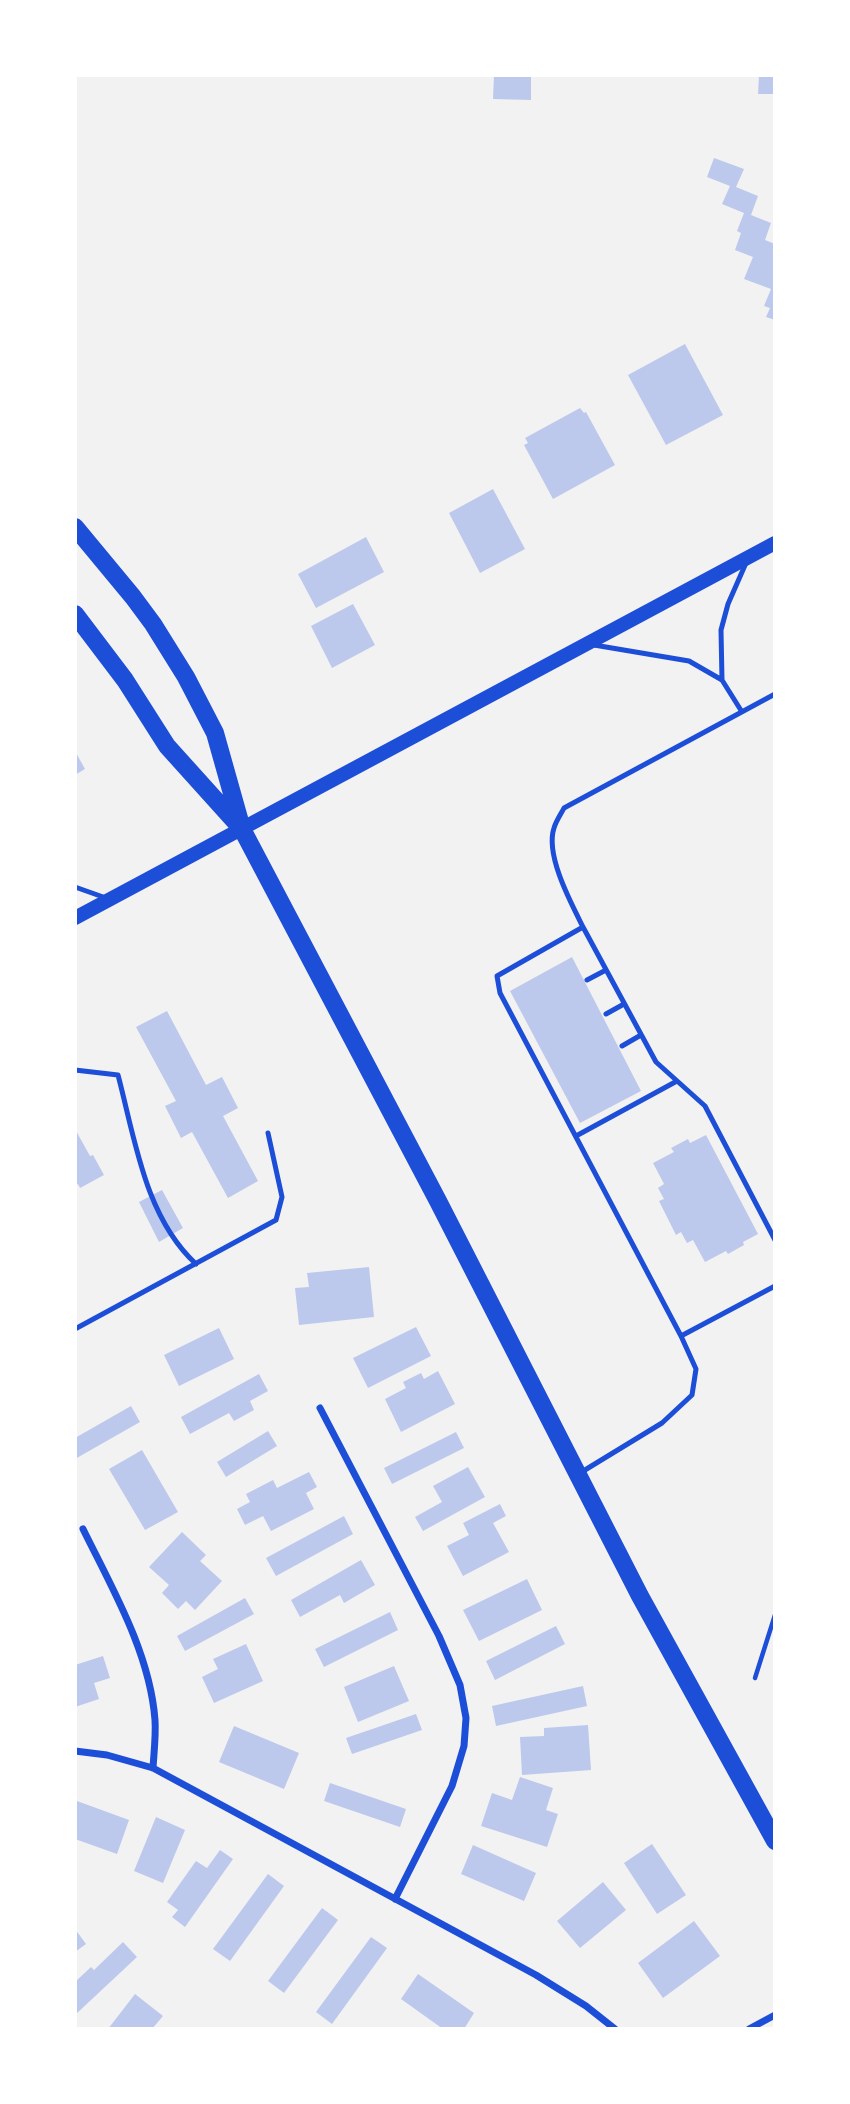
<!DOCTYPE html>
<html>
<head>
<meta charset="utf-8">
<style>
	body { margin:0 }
	#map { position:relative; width:850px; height:2104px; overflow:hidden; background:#f2f2f2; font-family:"Asap Condensed",sans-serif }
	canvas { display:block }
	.frame { position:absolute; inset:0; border:77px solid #fff; pointer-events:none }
</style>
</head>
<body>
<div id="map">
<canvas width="850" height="2104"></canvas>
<div class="frame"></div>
</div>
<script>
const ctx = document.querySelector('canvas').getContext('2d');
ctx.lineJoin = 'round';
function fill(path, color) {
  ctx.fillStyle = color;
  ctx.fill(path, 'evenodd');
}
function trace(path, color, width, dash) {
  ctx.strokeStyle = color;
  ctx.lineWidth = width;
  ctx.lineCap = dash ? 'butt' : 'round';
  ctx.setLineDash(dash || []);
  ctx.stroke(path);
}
fill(new Path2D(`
	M494,75H531V100L493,99Z
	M759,75H775V94H758Z
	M714,158L744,169L736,187L758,196L751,215L771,223L765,240L775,244V320L766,317L770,308L764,306L771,289L744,279L753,257L735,250L741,233L737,231L744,213L722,204L730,186L707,177Z
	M685,344L723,415L666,445L628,375Z
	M580,408L584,413L586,412L615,465L553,499L524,445L528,443L525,438Z
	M493,489L525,549L480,573L449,513Z
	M366,537L384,572L316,608L298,574Z
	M353,604L375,645L332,668L311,626Z
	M75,751L85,769L75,775Z
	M572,957L641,1091L580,1123L510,991Z
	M167,1011L206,1085L222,1077L238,1108L223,1116L258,1181L228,1198L192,1132L181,1138L165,1106L176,1101L136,1027Z
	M75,1129L90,1156L93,1155L104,1175L80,1188L78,1184L75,1186Z
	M706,1135L758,1234L743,1242L744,1245L728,1254L726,1251L705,1262L693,1240L687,1243L681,1232L676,1235L659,1201L664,1199L658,1188L664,1184L653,1163L674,1152L671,1148L688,1139L690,1143Z
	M162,1190L183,1228L159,1242L139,1202Z
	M369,1267L374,1317L299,1325L295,1288L309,1287L307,1273Z
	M416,1327L431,1356L368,1388L353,1358Z
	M219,1328L234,1359L179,1386L164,1355Z
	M438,1371L455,1404L401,1432L385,1399L406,1388L403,1382L421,1373L424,1379Z
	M259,1374L268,1391L250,1401L254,1410L234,1421L229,1413L190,1434L181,1417Z
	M131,1406L140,1422L75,1459V1438Z
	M268,1431L277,1446L226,1477L217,1462Z
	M456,1432L464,1448L392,1484L384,1468Z
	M142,1450L178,1512L145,1530L109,1469Z
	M468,1467L485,1497L423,1531L415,1517L442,1502L433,1486Z
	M309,1472L317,1487L306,1493L314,1509L271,1531L263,1516L245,1525L237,1509L250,1502L246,1494L273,1480L277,1488Z
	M500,1504L506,1516L493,1523L509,1552L463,1576L447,1546L469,1535L463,1523Z
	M344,1516L353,1534L276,1576L266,1558Z
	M182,1532L206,1555L200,1561L222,1581L195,1610L186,1601L178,1609L162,1593L169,1585L149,1567Z
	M361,1560L375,1585L344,1603L340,1595L300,1617L291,1600Z
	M527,1579L542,1610L479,1641L463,1610Z
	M245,1598L254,1614L185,1651L177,1636Z
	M390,1612L398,1630L324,1667L315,1649Z
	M556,1626L565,1644L495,1680L486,1661Z
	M246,1644L263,1681L214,1703L202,1677L218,1669L213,1659Z
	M103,1656L110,1678L94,1683L99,1699L75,1707V1665Z
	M394,1666L409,1701L358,1722L344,1687Z
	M583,1686L587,1706L496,1726L492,1706Z
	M416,1714L422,1730L352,1754L346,1738Z
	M588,1725L591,1770L522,1775L520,1737L544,1736V1728Z
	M234,1726L299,1753L284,1789L219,1762Z
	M520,1777L553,1788L546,1810L558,1814L547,1847L481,1826L492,1793L512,1800Z
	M330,1783L406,1809L400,1827L324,1801Z
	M77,1801L129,1820L117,1854L75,1839Z
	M156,1817L185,1830L163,1883L134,1871Z
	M652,1844L686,1895L657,1914L624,1863Z
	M473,1845L536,1873L524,1901L461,1874Z
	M220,1850L233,1859L185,1927L172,1917L178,1910L167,1902L196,1861L207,1868Z
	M268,1874L284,1886L230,1961L213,1949Z
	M603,1882L626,1910L580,1948L557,1921Z
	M322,1908L338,1920L284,1993L268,1981Z
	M694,1921L720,1956L663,1998L638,1963Z
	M75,1929L86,1944L75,1952Z
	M371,1937L387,1948L332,2024L316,2012Z
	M123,1942L137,1957L75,2015V1982L91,1967L94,1970Z
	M418,1974L474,2013L464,2029H443L401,1999Z
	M135,1994L163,2016L152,2029H108Z`), '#bdc9ec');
trace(new Path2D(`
	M755,1678L775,1615`), '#1d4ed8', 4.5);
trace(new Path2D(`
	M594,645L689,661L722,680
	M742,712L722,680L721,630L728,604L746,563
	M75,887L106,898
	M583,927C571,903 545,855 554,828C556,821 561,814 564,808L775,694
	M587,980L606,970
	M606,1014L624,1004
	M622,1046L641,1035
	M75,1070L118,1075C135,1139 145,1217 196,1264
	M576,1136L677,1081
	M75,1329L276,1220L282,1197L268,1133
	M681,1336L775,1286
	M580,1473L662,1423L692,1395L696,1369L681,1336L500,993L497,976L583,927L656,1062L705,1106L775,1240`), '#1d4ed8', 5);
trace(new Path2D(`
	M320,1408L439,1636L460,1685L466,1718L464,1746L452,1786L395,1899
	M83,1529C112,1588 150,1653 155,1720C156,1735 154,1752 153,1768
	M75,1751L107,1755L153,1768L536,1975L586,2006L615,2029
	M749,2029L775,2015`), '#1d4ed8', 7);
trace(new Path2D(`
	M75,918L775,543`), '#1d4ed8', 14);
trace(new Path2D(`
	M75,527L133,597L153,624L186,677L215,733L242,829L438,1201L640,1596L775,1841
	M75,614L125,680L167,746L240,827`), '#1d4ed8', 18);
</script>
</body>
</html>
